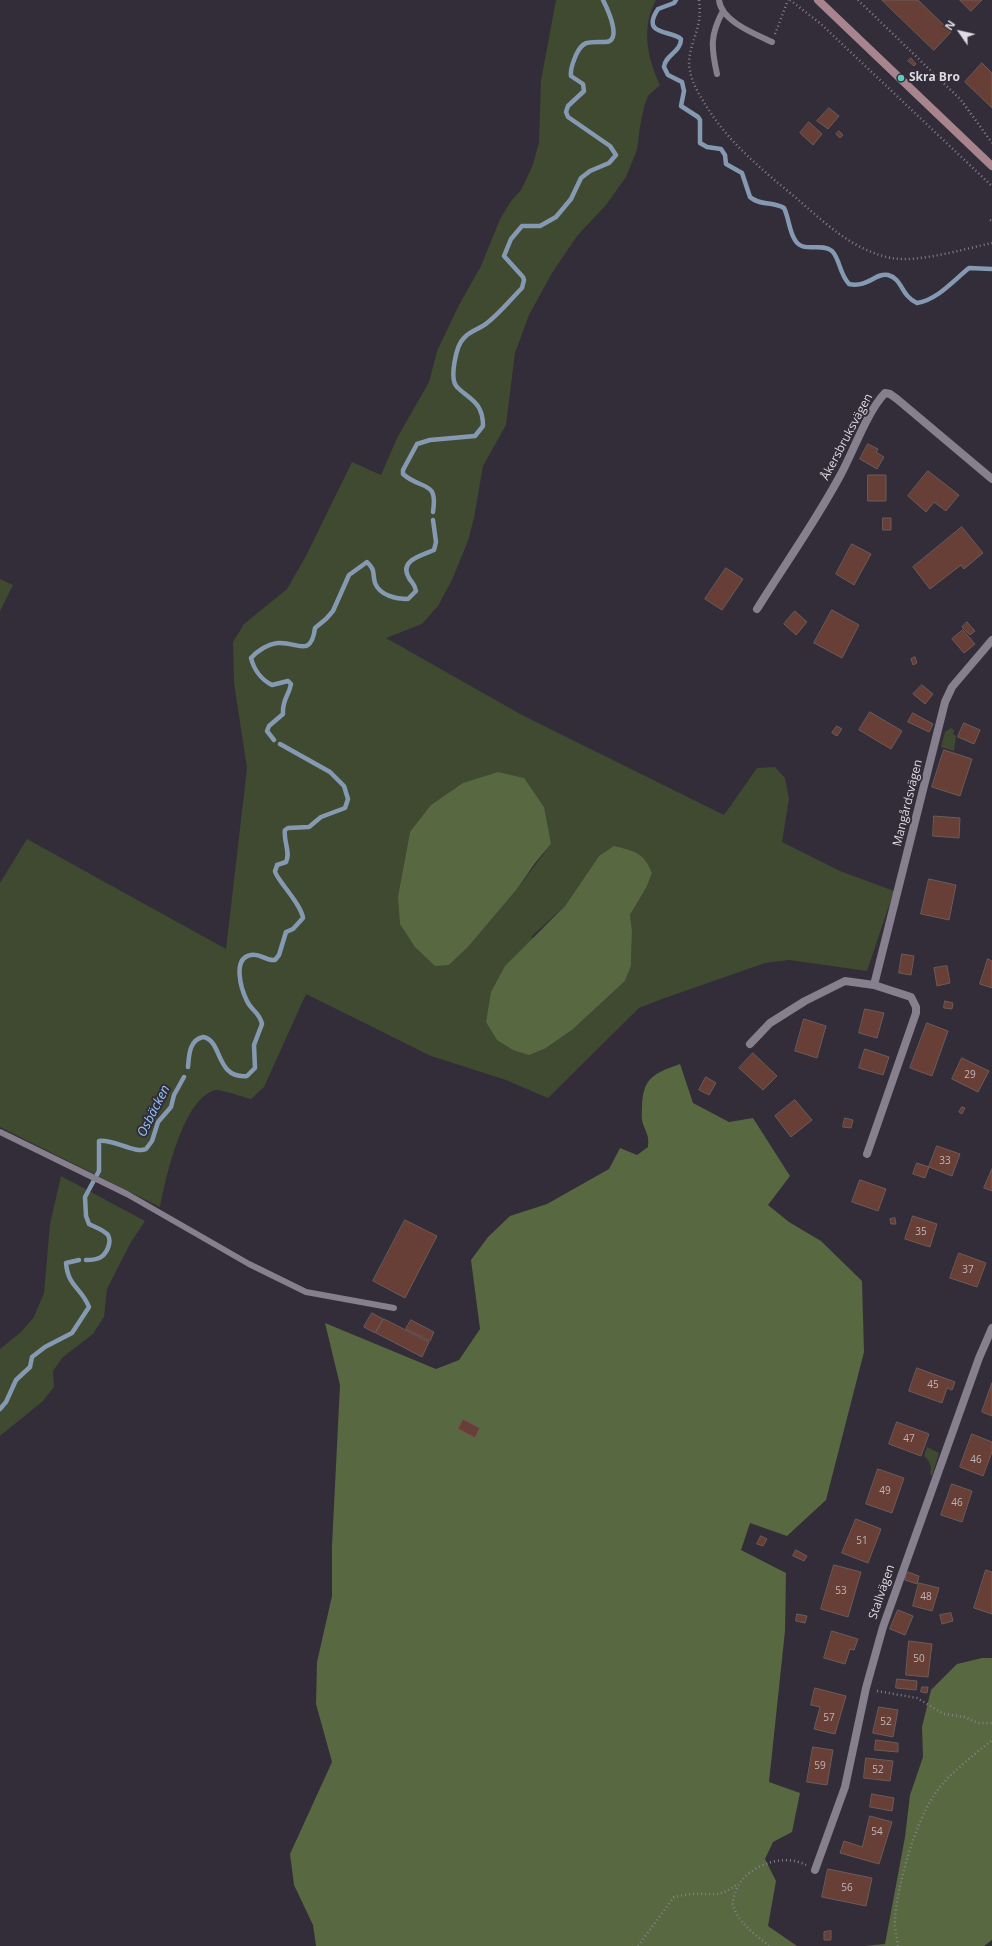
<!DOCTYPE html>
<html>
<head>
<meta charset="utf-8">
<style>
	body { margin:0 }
	#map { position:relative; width:992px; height:1946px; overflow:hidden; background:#322d39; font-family:"Open Sans",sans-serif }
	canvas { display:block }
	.north { position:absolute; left:940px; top:12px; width:40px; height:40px; -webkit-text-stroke:3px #322d39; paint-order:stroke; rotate:304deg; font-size:11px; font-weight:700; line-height:16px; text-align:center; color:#dfdbe3 }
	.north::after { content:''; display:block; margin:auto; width:14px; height:18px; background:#dfdbe3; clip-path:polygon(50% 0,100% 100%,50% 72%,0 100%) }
</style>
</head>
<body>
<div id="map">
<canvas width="992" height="1946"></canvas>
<div class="north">N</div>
</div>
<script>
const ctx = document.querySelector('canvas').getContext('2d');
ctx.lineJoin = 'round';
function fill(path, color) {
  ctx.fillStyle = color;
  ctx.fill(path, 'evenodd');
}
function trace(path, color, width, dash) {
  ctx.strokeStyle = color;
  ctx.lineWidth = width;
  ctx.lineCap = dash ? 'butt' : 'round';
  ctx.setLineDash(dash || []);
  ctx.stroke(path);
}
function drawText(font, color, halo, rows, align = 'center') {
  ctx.font = font + ' "Open Sans",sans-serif';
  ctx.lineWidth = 4;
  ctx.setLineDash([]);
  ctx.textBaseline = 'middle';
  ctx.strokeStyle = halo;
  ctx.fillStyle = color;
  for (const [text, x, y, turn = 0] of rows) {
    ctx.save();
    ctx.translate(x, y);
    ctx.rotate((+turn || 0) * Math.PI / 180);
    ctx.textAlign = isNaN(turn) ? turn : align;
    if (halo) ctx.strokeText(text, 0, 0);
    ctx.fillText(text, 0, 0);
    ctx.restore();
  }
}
fill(new Path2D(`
	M556,0H656C641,28 647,57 660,85L648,96L644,107L640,127L637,150L626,177L606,205L577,236L552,273L529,315L515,353L506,425L483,466L474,518L468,541L452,580L438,606L422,624L386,638L522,715L724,815L757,768L775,767L785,778L789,799L782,842L840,871L894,891L867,971L789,960L765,963L662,999L639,1008L548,1098L506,1080L431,1056L306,994L264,1087L251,1099C243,1097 221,1089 215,1090C183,1099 166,1177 160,1207L0,1127V883L27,839L226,949L247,768L234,683L233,642L244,624L287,589L306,556L352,462L381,475L397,438L429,382L437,351L459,305L481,266L500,219L511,201L521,190L532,167L539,143L541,80ZM410,832L551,844L517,889L468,947L449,965L398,896ZM599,856L646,888L630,915L632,930L631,966L625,981L572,1030L546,1048L532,936L565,906Z
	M0,579L13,585L0,611Z
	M951,728L954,730L953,734L956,736L954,751L941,747L945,732Z
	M61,1176L145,1221L131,1242L107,1289L104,1317L93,1334L63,1357L53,1371L54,1387L43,1401L0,1436V1349L21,1332L34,1317L44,1293L50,1224Z
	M927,1447L939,1453L932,1476L930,1474C932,1467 930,1461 924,1456Z`), '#3f4a30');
fill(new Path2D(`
	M498,772L524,778L544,807L551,844L535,863L517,889L468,947L449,965L435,966L415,947L400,924L398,896L410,832L431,805L463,783Z
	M614,846C635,851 644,853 652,873L646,888L630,915L632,930L631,966L625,981L572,1030L546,1048L529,1055L513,1050L497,1040L486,1022L491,992L505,966L565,906L599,856Z
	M680,1064L693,1103L729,1122L753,1118L790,1176L768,1205L789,1222L821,1241L862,1281L864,1352L826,1500L787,1536L750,1523L741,1550L786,1573L785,1631L769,1782L800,1793L792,1832L773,1842L765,1859L776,1881L768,1926L797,1946H316L313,1925L294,1885L290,1854L332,1762L316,1704L317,1662L332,1596V1546L340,1385L325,1323L436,1369L459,1360L480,1329L471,1260L488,1237L510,1216L547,1204L609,1169L620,1148L637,1155L648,1147C649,1135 647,1135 643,1124C641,1119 642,1111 642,1106C643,1077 655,1073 680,1064Z
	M982,1658H992V1940L984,1946H864L885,1944L905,1837L910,1795L923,1757L922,1727L931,1690L957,1664Z`), '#586841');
trace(new Path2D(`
	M676,0L674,3L658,9C640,36 672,30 681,39C681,52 665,55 664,67L668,75L682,82L684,91L681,106L698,117L700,120V143L707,147L721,149L725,155L726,164L742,173L750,197C760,206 773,201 784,208C789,218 789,231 795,240C803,254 821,242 832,251C840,259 839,273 849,284C868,288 876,272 888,275C903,279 900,295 917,303C937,300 953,281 969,268L992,269
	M433,512C438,479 422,491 403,474V470L417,444L430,440L475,436L483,426C483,402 470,400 457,387C449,379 456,345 464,338C470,331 480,329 487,323C500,313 511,299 522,288L524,280L523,277L504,256L511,239L522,226H540L556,217L571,199L581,178L590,171L609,163L616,155L610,146L568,117L566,112L568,106L584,91L583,84L571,76C570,68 573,63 576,55C583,40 589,42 604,42C624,43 607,8 603,0
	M274,740L267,731L269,726L283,714C282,699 289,696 291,684L288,681L272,685C262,680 254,670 251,658C257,651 268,644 278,643C296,641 311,659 315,628L326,619L333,611L349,575L367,562C376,571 372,572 375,583C380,596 397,599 408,599L416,591C415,584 412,583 409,578C398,560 423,555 434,550L436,542L433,520
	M188,1067C189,1056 189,1040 203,1037C223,1040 215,1079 247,1076L255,1068L254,1045L262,1024C260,1013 251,1010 247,1001C241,989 232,958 251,955C260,953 266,961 275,960L279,955L286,932L293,929L303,918C301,903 275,878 275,871C275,871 277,866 277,865L286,862C291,853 283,840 285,830L288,828L309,827L321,817L345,808L348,799L344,786L330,772L280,744
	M86,1260C91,1260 97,1260 101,1257C107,1253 112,1242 108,1235C104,1230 95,1227 89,1224L86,1216L85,1197L99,1171V1141C114,1139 135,1154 146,1149L152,1141L158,1122L171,1107L174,1095L184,1077
	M0,1409L6,1402L16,1380L30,1367L32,1357L45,1347L72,1333L89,1307C81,1287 68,1287 66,1263L79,1260`), '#859ab2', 4.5);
const building = new Path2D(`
	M882,0H918L951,32L934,50Z
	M960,0H982L971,11Z
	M911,58L916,64L914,66L908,61Z
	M982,63L992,73V108L965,82Z
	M829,108L839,116L828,129L817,121Z
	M809,122L822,134L813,145L800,133Z
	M839,131L843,135L840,138L836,134Z
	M868,444L878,449L876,452L884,457L877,469L860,459Z
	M928,471L959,495L946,511L934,502L926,512L908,496Z
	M868,475H886V501H868Z
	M883,518H891V530H883Z
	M962,527L983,553L964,569L961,565L930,589L913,567Z
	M852,544L871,554L854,585L836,574Z
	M726,568L743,579L722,610L705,599Z
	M832,610L859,625L842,658L814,643Z
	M795,611L807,622L796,635L784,624Z
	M967,622L975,631L970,635L962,627Z
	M963,630L975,644L964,653L952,639Z
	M915,657L917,663L913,665L911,659Z
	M922,685L933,694L925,704L913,694Z
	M870,712L902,731L891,749L859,730Z
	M913,713L933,724L929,732L908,722Z
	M964,723L980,730L974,744L958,737Z
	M837,726L842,729L837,736L832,733Z
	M944,750L972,759L960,796L932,787Z
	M934,816L960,818L959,838L933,836Z
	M929,879L956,885L949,920L921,914Z
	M902,954L914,956L911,975L899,973Z
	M988,959L992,961V988L980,984Z
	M947,966L950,983L937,986L934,968Z
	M945,1001L953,1003L952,1009L944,1008Z
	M865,1009L884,1013L877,1038L859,1033Z
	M804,1019L826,1026L817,1058L795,1051Z
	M927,1023L948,1031L932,1076L910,1068Z
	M865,1049L889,1057L883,1075L859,1068Z
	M753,1053L777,1076L763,1090L739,1068Z
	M962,1058L989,1071L978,1092L952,1079Z
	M706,1077L716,1083L709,1095L699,1090Z
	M795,1100L812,1120L791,1137L775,1116Z
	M962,1107L965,1108L962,1114L959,1112Z
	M845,1118L853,1120L851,1128L843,1127Z
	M937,1146L960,1154L952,1176L929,1167Z
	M917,1163L929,1167L925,1178L913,1174Z
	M992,1169V1191L984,1188Z
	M860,1180L886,1189L878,1211L852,1202Z
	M913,1216L937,1224L930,1247L905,1239Z
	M895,1218L896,1224H891L890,1219Z
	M405,1220L437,1236L405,1298L373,1281Z
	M959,1253L986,1263L977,1287L950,1278Z
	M372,1313L383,1319L375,1333L364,1327Z
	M384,1319L429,1342L422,1357L376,1333Z
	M411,1320L434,1332L430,1341L406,1329Z
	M917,1368L955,1382L952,1390L947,1388L942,1403L909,1391Z
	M992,1383V1416L982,1412Z
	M463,1419L480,1428L475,1438L458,1429Z
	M897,1422L929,1434L921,1456L889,1444Z
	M972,1434L992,1442V1452L983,1476L960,1467Z
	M878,1469L904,1478L892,1513L866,1504Z
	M952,1484L972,1491L962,1522L941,1515Z
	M856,1519L881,1529L868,1563L842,1553Z
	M761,1536L767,1539L763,1546L757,1544Z
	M796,1550L807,1556L804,1561L793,1556Z
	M834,1565L861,1572L848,1617L821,1609Z
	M986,1570L992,1572V1614L974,1608Z
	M908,1572L919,1576L917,1584L905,1580Z
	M919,1583L939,1588L932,1611L913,1606Z
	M898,1610L913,1616L905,1635L890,1629Z
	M951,1613L953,1621L942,1624L940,1615Z
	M797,1614L807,1616L805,1623L796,1621Z
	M832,1631L858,1639L854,1650L850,1649L845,1664L824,1658Z
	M909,1641L932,1644L928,1677L906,1675Z
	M897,1679L917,1681L916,1690L896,1688Z
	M922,1687H928L927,1693L921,1692Z
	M815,1688L846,1696L835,1734L814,1729L820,1707L811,1705Z
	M879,1707L898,1710L893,1737L873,1733Z
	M876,1740L898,1743V1752L875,1750Z
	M813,1747L833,1750L827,1785L807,1782Z
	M866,1758L893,1761L890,1781L864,1778Z
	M872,1794L894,1798L892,1811L870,1807Z
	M870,1816L892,1822L879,1864L840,1853L844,1841L862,1847Z
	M828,1869L872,1878L866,1906L822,1897Z
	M831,1931V1940H824V1932Z`);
fill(building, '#683f36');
trace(building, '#6c5c58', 1);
trace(new Path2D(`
	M699,0C700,7 700,14 699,21C696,38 686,54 690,71C692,83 699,94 705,104C728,142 761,169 795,197C824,222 852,250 891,258C918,263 964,249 992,243
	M790,0L821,24L992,186
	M858,0L961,100L992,143
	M775,34L788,0
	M990,220L992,221
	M877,1691L917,1698L944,1714L965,1717L978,1723H992
	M638,1946L674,1897C680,1896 687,1894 693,1894C715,1893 718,1898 738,1884
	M769,1946C755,1934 738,1923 733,1905C732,1902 734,1897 735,1893C743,1867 782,1852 806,1865
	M898,1946C897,1937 894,1927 895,1919C897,1886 915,1824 933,1797C947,1774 972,1757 992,1740`), '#85808a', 2.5, [1, 3]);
trace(new Path2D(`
	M719,0C721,21 755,34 772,42
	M717,74C711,47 710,35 723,11
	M0,1132L127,1194L249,1264L306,1292L394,1308`), '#867f8d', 6);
trace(new Path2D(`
	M757,609C785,564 816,521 841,474C854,450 867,412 885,393L890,394L897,399L992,479
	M750,1044L770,1023L805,1001L845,981L874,985
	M867,1154L916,1013V1007L911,997L874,985L945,702L952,687L992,640
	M815,1870L845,1787L866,1688L883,1627L979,1358L992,1328`), '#867f8d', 8);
trace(new Path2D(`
	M818,0L992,166`), '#a8848e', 8);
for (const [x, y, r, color] of [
	[901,78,4,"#5acebd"]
]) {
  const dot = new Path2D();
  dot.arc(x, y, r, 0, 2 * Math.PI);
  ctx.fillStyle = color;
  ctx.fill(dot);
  trace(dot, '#322d39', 1.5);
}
drawText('10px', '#c1b4b8', null, [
	["29",970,1075],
	["33",945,1161],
	["35",921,1232],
	["37",968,1270],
	["45",933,1385],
	["47",909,1439],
	["46",976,1460],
	["49",885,1491],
	["46",957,1503],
	["51",862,1541],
	["53",841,1591],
	["48",926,1597],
	["50",919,1659],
	["57",829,1718],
	["52",886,1722],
	["59",820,1766],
	["52",878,1770],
	["54",877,1832],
	["56",847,1888]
]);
drawText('bold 12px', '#dfdbe3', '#322d39', [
	["Skra Bro",909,78]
], 'left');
drawText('12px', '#dfdbe3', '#322d39', [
	["Åkersbruksvägen",847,437,-62],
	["Mangårdsvägen",908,803,-76],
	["Stallvägen",882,1592,-71]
]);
drawText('italic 13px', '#93c7fa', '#322d39', [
	["Osbäcken",154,1111,-63]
]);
</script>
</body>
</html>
